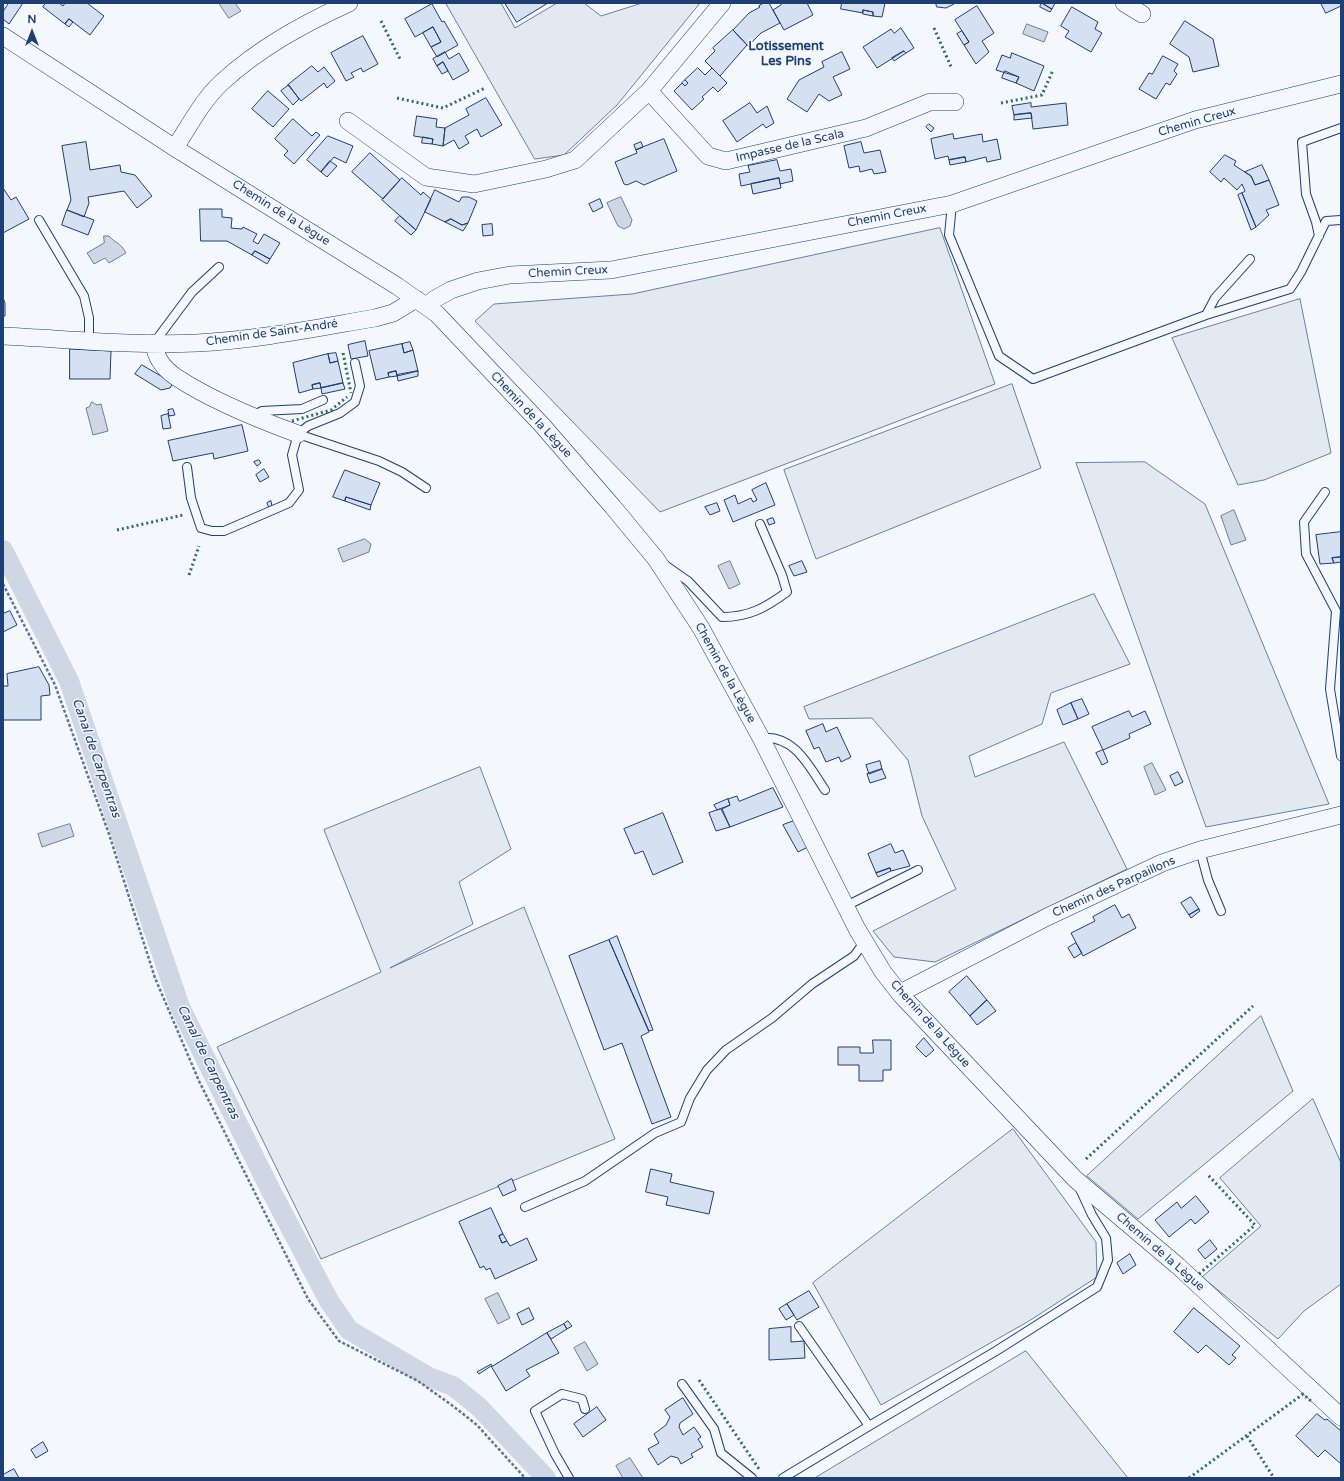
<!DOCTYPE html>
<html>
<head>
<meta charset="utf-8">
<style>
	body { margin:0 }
	#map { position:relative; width:1344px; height:1481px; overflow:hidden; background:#f4f7fb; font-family:"Varela Round",sans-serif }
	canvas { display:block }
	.frame { position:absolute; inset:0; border:4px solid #1d3f73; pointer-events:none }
	.north { position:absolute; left:12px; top:12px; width:40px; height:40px; -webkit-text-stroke:3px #f4f7fb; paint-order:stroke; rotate:0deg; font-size:11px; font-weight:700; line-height:16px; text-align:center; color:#1d3f73 }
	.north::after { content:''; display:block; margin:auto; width:14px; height:18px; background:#1d3f73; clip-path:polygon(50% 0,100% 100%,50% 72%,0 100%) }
</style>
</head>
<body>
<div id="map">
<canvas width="1344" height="1481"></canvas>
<div class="frame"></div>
<div class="north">N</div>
</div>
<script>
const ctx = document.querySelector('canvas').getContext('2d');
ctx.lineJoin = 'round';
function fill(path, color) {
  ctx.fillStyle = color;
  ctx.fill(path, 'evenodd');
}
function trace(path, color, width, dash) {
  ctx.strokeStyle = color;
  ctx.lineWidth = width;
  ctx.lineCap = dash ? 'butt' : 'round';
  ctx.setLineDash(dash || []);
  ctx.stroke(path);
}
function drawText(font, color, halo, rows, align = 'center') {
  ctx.font = font + ' "Varela Round",sans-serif';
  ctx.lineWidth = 3;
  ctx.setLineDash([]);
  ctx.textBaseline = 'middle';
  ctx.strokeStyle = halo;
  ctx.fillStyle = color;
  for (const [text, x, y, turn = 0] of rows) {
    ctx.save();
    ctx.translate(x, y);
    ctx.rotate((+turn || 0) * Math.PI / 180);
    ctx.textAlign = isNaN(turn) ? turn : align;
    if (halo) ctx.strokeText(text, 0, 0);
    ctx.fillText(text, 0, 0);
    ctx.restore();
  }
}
const green = new Path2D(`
	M446,3H501L515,28L557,3H584L601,16L642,3H700L617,105L564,155L535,159Z
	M940,228L995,384L660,512L475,321L494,304L632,294Z
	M1300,299L1331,453L1264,480L1238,485L1172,338Z
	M1012,384L1041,468L816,559L784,470Z
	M1145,462L1205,504L1329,804L1206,827L1076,463Z
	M1094,594L1130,664L1051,693L1042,724L969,756L975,777L1064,742L1127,869L935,962L894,957L873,931L956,889L922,816L908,760L872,718L809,719L804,707Z
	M480,767L511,849L459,882L473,924L390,968L524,907L615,1139L321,1259L217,1047L381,972L324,830Z
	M1261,1016L1293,1091L1138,1219L1087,1176Z
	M1313,1099L1341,1163V1284L1304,1311L1278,1339L1202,1277L1261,1226L1220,1178Z
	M1013,1129L1096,1242L1097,1277L1029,1321L881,1405L813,1283Z
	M1026,1351L1128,1478H815Z`);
fill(green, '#e3e9f0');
trace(green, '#687fa3', 1);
const water = new Path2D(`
	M219,3H235L241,11L229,18Z
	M1027,24L1048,32L1044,42L1023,34Z
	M621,197L632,220L630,226L624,229L618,226L607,203Z
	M104,236H109C116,244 120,242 126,253L109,263L105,258L94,264L87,253L104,243Z
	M92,402L97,405L101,404L108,431L93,435L86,408L89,407Z
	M1234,510L1246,540L1231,545L1221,516Z
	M365,539L371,544L369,552L343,562L338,549Z
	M730,561L740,584L729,589L718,566Z
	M1152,763L1166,790L1155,795L1144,767Z
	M70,824L74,836L42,847L38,834Z
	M498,1293L510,1318L498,1324L485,1299Z
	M585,1342L598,1364L587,1371L574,1348Z
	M630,1458L643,1478H623L616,1466Z`);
fill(water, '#cfd7e4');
trace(water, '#687fa3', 1);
trace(new Path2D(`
	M3,550L69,681L180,1007L269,1187L329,1301L349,1330L429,1377L453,1386L479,1407L546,1478`), '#cfd7e4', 20);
const building = new Path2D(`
	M9,3H23L9,24L3,19V12Z
	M46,3H59L63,6L65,3H87L104,16L90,35L69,19L65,24L43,7Z
	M505,3H548L517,22Z
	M764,3H769L780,23L761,33L748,46L733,30L749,13L760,7L759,6Z
	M780,3H807L813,15L784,30L773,10L781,5Z
	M842,3H885L882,17L873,16V12L863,10V13L841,9Z
	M936,3H954V4L946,8L937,7Z
	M1042,3H1055L1052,9Z
	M1042,3L1052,9L1050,12L1040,7Z
	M1321,3H1341V6L1326,13Z
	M432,4L442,22L444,21L458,45L437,57L431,47L441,42L433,27L415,37L405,19Z
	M977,6L994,33L982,41L989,52L976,64L964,45L969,42L955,20Z
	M1072,7L1098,22L1095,29L1102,33L1091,52L1065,37L1069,31L1061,26Z
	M863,10L873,12V16L863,14Z
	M69,19L73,22L69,27L65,24Z
	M1185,21L1213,39L1219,66L1193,72L1189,57L1170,44Z
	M433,27L441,42L431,47L423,33Z
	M901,28L914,48L906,53L904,51L877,68L863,47L891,29L894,33Z
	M733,30L747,45L720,76L705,61L715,51L713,48Z
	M962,31L969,42L964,45L957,34Z
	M363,36L378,64L363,72L361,68L351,73L354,77L346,81L331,53Z
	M904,51L906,53L894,61L892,58Z
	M445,52L449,59L459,53L469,71L453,80L443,62L437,66L433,59Z
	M842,52L850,69L833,77L842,95L829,101L819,94L807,112L787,99L799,80L824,67L822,62Z
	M1012,53L1044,66L1034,91L1016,83L1019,77L996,70L1002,55L1010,58Z
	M1163,56L1178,64L1174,71L1177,74L1170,85L1166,83L1156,99L1139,89L1149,73L1152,74Z
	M443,62L448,71L442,74L437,66Z
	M312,66L318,72L324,67L335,81L327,88L324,83L301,101L288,85Z
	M698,68L705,75L712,68L727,83L718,92L713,87L702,97L704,99L692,110L674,91L682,83L685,86L688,83L685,80Z
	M1005,71L1019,77L1016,83L1002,78Z
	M685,80L688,83L685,86L682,83Z
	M289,85L299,99L293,105L281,91Z
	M268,91L289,109L273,127L252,109Z
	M486,98L502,125L481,137L477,129L465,136L469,143L459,149L454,140L443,146L445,128L469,115L466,109Z
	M750,103L757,113L767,106L774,123L766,128L763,124L737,142L723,121Z
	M1031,103V107L1066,103L1068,125L1033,129L1031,113L1014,115L1012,106Z
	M1031,113L1032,118L1014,120V115Z
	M417,116L437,119L436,127L445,128L443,146L432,144L433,139L414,136Z
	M293,119L312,136L316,132L320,135L294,164L284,155L288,151L275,139Z
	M929,124L934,128L931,132L926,127Z
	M953,134L954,139L982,134L983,142L997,139L1001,159L987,162L986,157L966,162L965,157L949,160L948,156L935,159L931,139Z
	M328,136L353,146L346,163L334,157L321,172L307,160Z
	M423,137L433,139L432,144L422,143Z
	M664,139L677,171L644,185L636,181L627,185L624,184L615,162L637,153L636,150Z
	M86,142L90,170L120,165L121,172L135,175L152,196L137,208L124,191L88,197L89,203L84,217L67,210L71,200L62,146Z
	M641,142L643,147L636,150L634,145Z
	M861,142L864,153L880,150L886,172L874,174L872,169L860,172L859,166L849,168L844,146Z
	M370,153L400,180L383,199L352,172Z
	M1225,155L1236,161L1234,165L1251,176L1255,185L1269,180L1279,205L1266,210L1269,215L1256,227L1242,193L1245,191L1242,184L1237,190L1224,178L1221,182L1210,172Z
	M965,157L966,162L950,165L949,160Z
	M777,160L780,171L791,169L793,181L780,184L779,178L741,186L739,174L750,172L748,166Z
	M330,161L337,166L327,177L321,172Z
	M1262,165L1269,180L1255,185L1251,176L1245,172Z
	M402,178L421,195L423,192L431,199L416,230L382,200Z
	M779,178L781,188L753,194L751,184Z
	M3,188L11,200L16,197L29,219L3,233Z
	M435,190L459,202L462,197H469L477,201L468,223L462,225L451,219L445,222L425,212Z
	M1242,193L1256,227L1251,230L1238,195Z
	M600,199L603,207L593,212L589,204Z
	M200,209H222V217L232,218L231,228L242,229L243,227L257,234L253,241L258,244L264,234L280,243L270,259L255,251L252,255L227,241H201Z
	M67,210L94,220L88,235L62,225Z
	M400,216L416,230L411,235L395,221Z
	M451,219L462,225L468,223L463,231L445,222Z
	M492,224L493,235L483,236L482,225Z
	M255,251L270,259L267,264L252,255Z
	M3,298L5,303V316H3Z
	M365,341L368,356L351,359L348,345Z
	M410,342L413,350L404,353L402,344Z
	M402,344L404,353L413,350L418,371L397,376L396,371L388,373L389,377L376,380L369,351Z
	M70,349L111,351L110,379H70Z
	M336,353L338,361L330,363L328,354Z
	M328,354L330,363L338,361L343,383L321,388L320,383L312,385L313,389L299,393L293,363Z
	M142,365L173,383L170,388L161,390L135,374Z
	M396,371L397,376L389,377L388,373Z
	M418,371V376L398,381L397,375Z
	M320,383L321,388L313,389L312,385Z
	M343,383L345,389L322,394L321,388Z
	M173,409L175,415L169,416L168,410Z
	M168,414L171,428L163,429L161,416Z
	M242,425L248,451L214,459L213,453L173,461L168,441Z
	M259,460L261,463L257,466L254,462Z
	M264,469L269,477L260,482L256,475Z
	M345,470L380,483L371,505L346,497L345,501L333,497Z
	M766,483L775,505L733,522L724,500L735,495L738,504L751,498L753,502L757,500L752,490Z
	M346,497L371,505L370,510L345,501Z
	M271,501L272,506L269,508L267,503Z
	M717,503L720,511L710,515L705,507Z
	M773,518L775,523L769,525L767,520Z
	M1341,532V557L1332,558L1334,563L1320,564L1316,535Z
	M1341,557V562L1334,563L1332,558Z
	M802,561L807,572L794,576L789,566Z
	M10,611L17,625L3,632V614Z
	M39,667L49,685L50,695L41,696V720H3V686H8L7,674Z
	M1082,699L1089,714L1078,719L1071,703Z
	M1071,703L1078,719L1063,725L1057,710Z
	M1129,711L1132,717L1145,711L1151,724L1129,734L1130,738L1103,750L1092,727Z
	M823,724L826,732L837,727L851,757L841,762L839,757L826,762L819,747L814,749L806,731Z
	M1103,750L1108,762L1102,765L1096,753Z
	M880,761L882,769L869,774L866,765Z
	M882,769L886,778L870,783L867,774Z
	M1178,772L1183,782L1175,786L1170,776Z
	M773,788L783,807L730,827L722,809L730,805L728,799L737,796L739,801Z
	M728,799L730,805L717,810L714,805Z
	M721,809L730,827L716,831L709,813Z
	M663,813L683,862L653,875L643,851L635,854L624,829Z
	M794,821L808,847L798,852L783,825Z
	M891,844L895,853L903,850L910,866L891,871L890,868L876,873L868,854Z
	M890,868L891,871L878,877L876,873Z
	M1191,897L1199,909L1189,915L1181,903Z
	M1115,905L1122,918L1129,914L1136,928L1083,956L1071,933L1095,921L1093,917Z
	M1199,909L1200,911L1191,918L1189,915Z
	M617,936L653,1030L649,1031L609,940Z
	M609,940L649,1032L641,1036L671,1117L652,1124L622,1043L604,1050L569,956Z
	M1076,943L1082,953L1074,958L1068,948Z
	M967,976L987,1000L970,1016L949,992Z
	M987,1000L996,1011L977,1025L970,1016Z
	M924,1038L934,1050L926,1057L916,1047Z
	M873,1040H891V1070H883V1081H859V1065H838V1047H860V1053H873Z
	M651,1169L672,1174L670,1182L714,1192L709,1214L666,1205L668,1197L646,1192Z
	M512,1179L516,1190L503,1196L498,1186Z
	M1196,1196L1209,1212L1195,1224L1191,1219L1169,1237L1155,1220L1177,1202L1181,1208Z
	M491,1208L503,1234L499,1236L502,1243L507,1241L510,1246L527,1238L537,1260L495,1279L490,1268L486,1270L484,1266L480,1268L459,1222Z
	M503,1234L507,1241L502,1243L499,1236Z
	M1210,1240L1217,1249L1205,1259L1198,1250Z
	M1130,1254L1136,1265L1123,1274L1117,1263Z
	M809,1291L819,1307L797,1320L787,1304Z
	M787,1304L794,1315L786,1320L779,1309Z
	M529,1308L534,1319L522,1325L517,1314Z
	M1194,1308L1240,1346L1232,1355L1236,1358L1229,1365L1206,1345L1198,1353L1174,1332Z
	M568,1321L572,1326L567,1329L564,1324Z
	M564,1324L567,1329L551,1339L547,1333Z
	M791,1327V1342L804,1341L805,1358L769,1360V1329Z
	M547,1333L559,1353L526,1370L530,1376L506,1391L491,1366L479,1374L477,1372L491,1364L492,1366Z
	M683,1398L693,1414L680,1423L679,1427L683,1435L694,1427L701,1437L698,1439L703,1447L691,1454L693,1457L681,1464L678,1458L671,1456L658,1465L648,1449L659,1443L654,1434L666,1425L670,1417L665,1410Z
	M597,1407L606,1420L583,1437L574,1424Z
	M1317,1414L1325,1420L1327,1419L1341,1431V1464L1325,1450L1318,1457L1296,1436Z
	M43,1442L48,1451L36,1458L31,1450Z
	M14,1469L19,1478H3V1475Z`);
fill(building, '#d5e0f0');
trace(building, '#1d3f73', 1);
const lane = new Path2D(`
	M952,204L949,235L999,356L1033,379L1206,315L1215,298L1250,259
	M39,220L84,296L89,318V340
	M1319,236L1316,222L1306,194L1302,142L1341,128
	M1206,315L1290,289L1301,272L1326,221L1341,220
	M154,343L192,292L219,267
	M254,415L262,411L302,409L323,400
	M298,434L379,461L402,472L426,488
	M187,467L191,498L201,528L212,531H224L289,503L299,490L292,455L298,434L308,426L340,413L355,402L360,386L355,363
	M1325,492L1304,522L1306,554L1336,611L1330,689L1341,756
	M665,565L688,581L722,617C749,617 765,608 787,592L782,575L760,524
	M761,738C794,734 809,766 825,790
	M1200,850L1208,880L1221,911
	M846,906L918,870
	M525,1207L585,1181L655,1133L681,1122L690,1098L707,1070L726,1050L772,1018L812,984L854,956L865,941
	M799,1326L869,1426L996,1351L1097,1287L1108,1260L1106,1238L1092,1215L1080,1189
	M682,1384L714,1429L721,1453L752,1478
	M569,1478L555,1454L535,1411L562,1394L582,1399L585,1409
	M783,1478L869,1426`);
const street = new Path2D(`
	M1124,3L1142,14
	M3,36L175,148L397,286L437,314L542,425L613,507L656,559L701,628L761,738L857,929L883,972L901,995L1075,1179L1178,1266L1341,1417
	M649,91L708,156L726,161L866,128L930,102H955
	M348,121L426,177L474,184L546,169L575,160L649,91L722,3
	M175,148C189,126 202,101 221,83C259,48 303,24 349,3
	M426,306L435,299L451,290L478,281L510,275L611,270L952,204L1195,120L1341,84
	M3,336C67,339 134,346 197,343C257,340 316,328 375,318L393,313L416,299
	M154,343C155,357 164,369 176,377C212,401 257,419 298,434
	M901,995L908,989L1047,917L1162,863L1200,850L1341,815`);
trace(lane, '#1d3f73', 10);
trace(street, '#1d3f73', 18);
trace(new Path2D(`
	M3,584L55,685L109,834L155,978L199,1081L308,1299L339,1341L418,1381L453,1406L477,1425L525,1478`), '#5e769c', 2.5, [3, 2]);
trace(lane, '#f4f7fb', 8);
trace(street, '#f4f7fb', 17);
trace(new Path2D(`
	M381,21L400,59
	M934,28L952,69
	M397,98L443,108L485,88
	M1001,103L1042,95L1053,70
	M343,353L351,393
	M292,421L331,410L347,397
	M117,530L183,515
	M189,575L199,546
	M1086,1159L1253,1006
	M1199,1274L1255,1225L1208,1175
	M699,1380L759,1469
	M1247,1436L1274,1478
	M1189,1478L1303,1394L1312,1402`), '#2c6c60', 3, [2, 3]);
drawText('12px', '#1d3f73', '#f4f7fb', [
	["Chemin Creux",1197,122,-16],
	["Impasse de la Scala",790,146,-13],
	["Chemin de la Lègue",281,213,32],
	["Chemin Creux",887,216,-11],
	["Chemin Creux",568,272,-3],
	["Chemin de Saint-André",272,333,-8],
	["Chemin de la Lègue",531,415,47],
	["Chemin de la Lègue",725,673,61],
	["Chemin des Parpaillons",1114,887,-24],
	["Chemin de la Lègue",930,1024,48],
	["Chemin de la Lègue",1160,1252,41]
]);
drawText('bold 13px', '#1d3f73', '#f4f7fb', [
	["Lotissement",786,47],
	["Les Pins",786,62]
]);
drawText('italic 13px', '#1d3f73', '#f4f7fb', [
	["Canal de Carpentras",96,758,71],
	["Canal de Carpentras",208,1062,64]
]);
</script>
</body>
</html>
